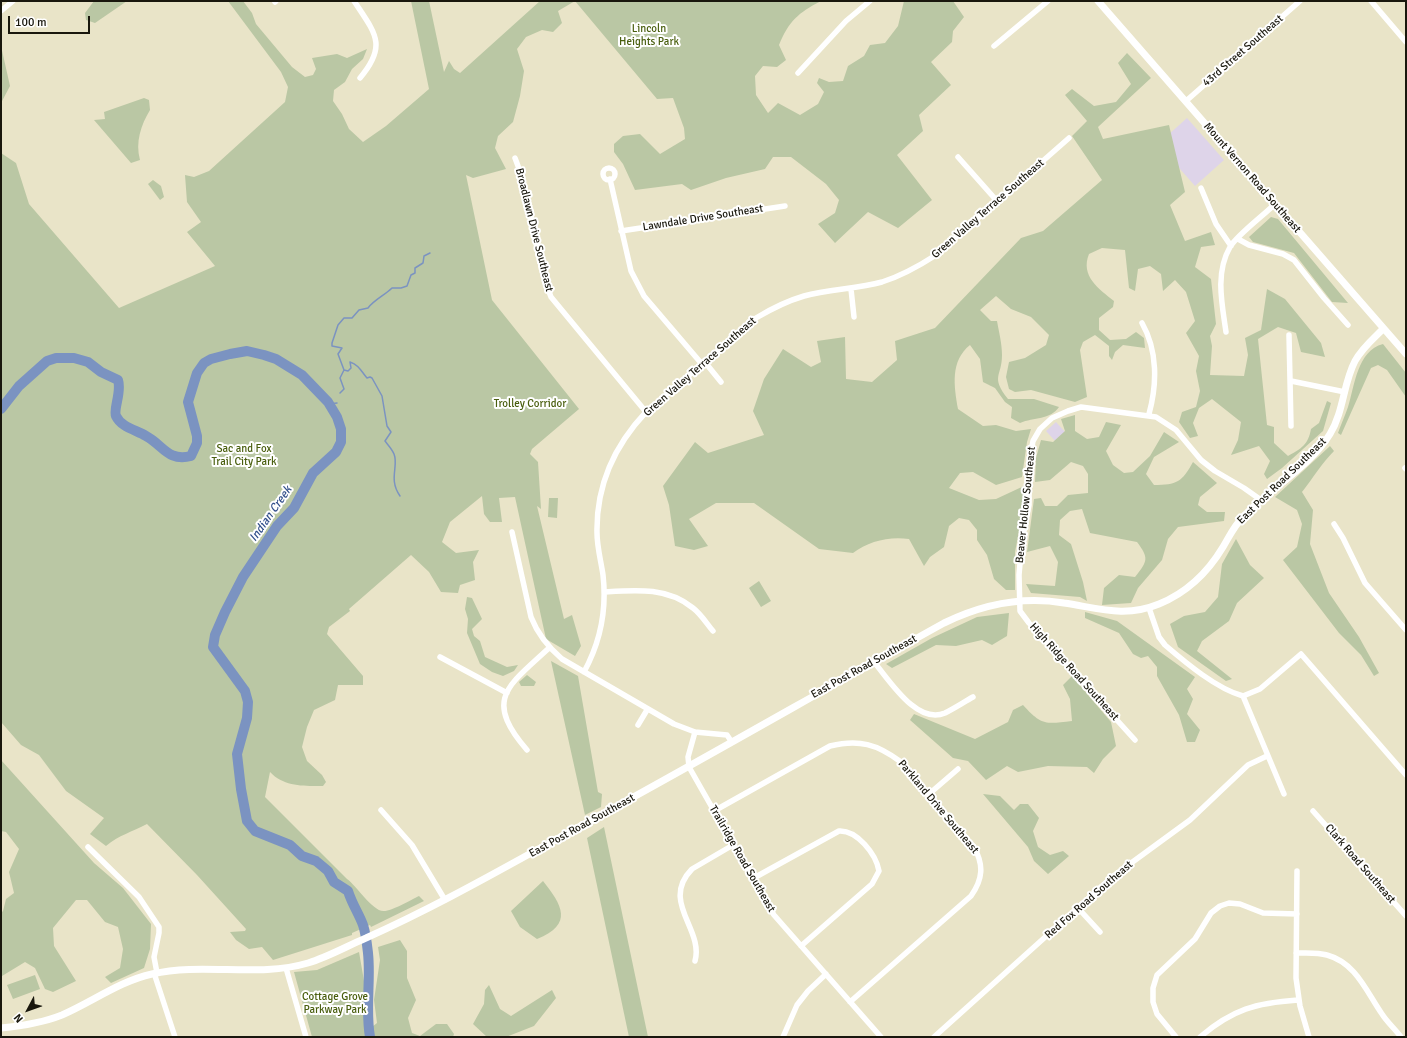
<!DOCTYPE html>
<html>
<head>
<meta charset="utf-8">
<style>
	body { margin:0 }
	#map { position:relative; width:1407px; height:1038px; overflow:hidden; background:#e9e4c8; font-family:Signika,sans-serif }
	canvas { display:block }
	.frame { position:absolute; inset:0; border:2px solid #19170d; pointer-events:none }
	.north { position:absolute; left:8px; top:990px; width:40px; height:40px; -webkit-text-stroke:3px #fff; paint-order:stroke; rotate:229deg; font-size:11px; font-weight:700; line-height:16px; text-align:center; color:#19170d }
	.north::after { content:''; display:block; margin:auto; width:14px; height:18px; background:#19170d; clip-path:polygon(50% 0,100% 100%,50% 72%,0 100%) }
	.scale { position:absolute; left:8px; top:16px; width:82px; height:18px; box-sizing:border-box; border:2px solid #19170d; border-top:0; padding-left:5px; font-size:12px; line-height:14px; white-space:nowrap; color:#19170d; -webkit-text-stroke:3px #fff; paint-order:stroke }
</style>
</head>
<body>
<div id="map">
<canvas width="1407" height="1038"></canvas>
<div class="frame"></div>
<div class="north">N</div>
<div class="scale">100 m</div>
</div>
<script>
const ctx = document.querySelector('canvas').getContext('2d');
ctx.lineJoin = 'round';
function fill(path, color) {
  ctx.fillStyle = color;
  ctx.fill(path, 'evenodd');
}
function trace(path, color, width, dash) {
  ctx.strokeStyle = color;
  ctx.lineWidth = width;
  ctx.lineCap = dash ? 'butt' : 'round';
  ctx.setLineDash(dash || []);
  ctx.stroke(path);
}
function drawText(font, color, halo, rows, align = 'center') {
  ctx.font = font + ' Signika,sans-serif';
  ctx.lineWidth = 4;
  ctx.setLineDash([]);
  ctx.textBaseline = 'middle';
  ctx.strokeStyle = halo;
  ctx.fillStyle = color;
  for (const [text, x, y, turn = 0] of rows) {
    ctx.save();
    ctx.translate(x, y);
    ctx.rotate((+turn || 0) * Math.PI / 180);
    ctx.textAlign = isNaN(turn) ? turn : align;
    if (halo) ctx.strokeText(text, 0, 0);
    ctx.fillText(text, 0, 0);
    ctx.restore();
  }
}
fill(new Path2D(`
	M1187,118L1224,160L1195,186L1158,144Z
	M1056,422L1066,433L1056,442L1046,431Z`), '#ded4e9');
fill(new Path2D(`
	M94,1H127L95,23L86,20L85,13Z
	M228,1H243L252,13L256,24L292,67L305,77L313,75L316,69L312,58L337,54L347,58L367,49L363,59L352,69L345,82L334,90L333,101L342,114L349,129L363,142L386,126L429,89L411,1H429L444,72L449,61L454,69L460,73L540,1H575L558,11L562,23L553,32L542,30L526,37L517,49L524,71L520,96L513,122L498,136L495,148L506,169L473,178L466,175L492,300L579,409L532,449L530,454L538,462L541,509L537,506L564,619L572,615L581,646L575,656L546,639L515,497L499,498L502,522H490L484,514L482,496L450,522L442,542L456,553L479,550L473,562L475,580L460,585L458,593L441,592L429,572L411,555L349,609L350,611L329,627L327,634L363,676V685H338L335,700L314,710L307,727L302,747L307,761L322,775L326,782L323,786C304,786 284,787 270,772L265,797L347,879C356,885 373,912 384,911C392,911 411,900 419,896L424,901L371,927L370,925L352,933V935L273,960L262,947L249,949L236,940L230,932L245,931L246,929L197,875L147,824C132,832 119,835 106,846L90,834L104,818L66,791L39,755L21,745L1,722V153L16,163L29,204L119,308L215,266L187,232L201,222L187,202L185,175L194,177L209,171L285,102L288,87L281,72Z
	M575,1H821C798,13 789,21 779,45L786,60L777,67L763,66L755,76L756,95L768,113L778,103L800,115L818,104L824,92L817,83L819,78L829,82L843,81L848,66L864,56L870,45L885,43L898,26L904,1H953L964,17L953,31L952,42L931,62L951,85L919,115L923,131L897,155L932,200L898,228L868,212L835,243L818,224L835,213L839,200L826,184L791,157H773L765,169L726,178L691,190L682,184L635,190L623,164L614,152V144L623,136L640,134L660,154L685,139L684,128L673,98L657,99Z
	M1,46L10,86L1,103Z
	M1127,53L1151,78L1098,127L1103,139L1169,125L1185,192L1170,205L1185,241L1211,232L1215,245L1201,247L1195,267L1211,279L1216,324L1210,336L1212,346L1210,375L1244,376L1248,355L1245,338L1261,330L1267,289L1285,299L1321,343L1325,357L1301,352L1296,333L1278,327L1258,339L1267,425L1274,427V443L1288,456C1302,448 1308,445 1311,429L1319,423L1327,401L1331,403L1323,431L1282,468L1267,479L1264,474L1270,461L1259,446L1231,455L1238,440L1241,422L1212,399L1199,408L1193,423L1198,436L1190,438L1179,422L1182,412L1196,407L1200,391L1196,371L1199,356L1186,333L1195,321L1186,292L1175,280L1163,291L1161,274L1150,266L1138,269L1135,291L1129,288L1125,250L1102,248L1089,254C1080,276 1099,289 1114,301L1113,307L1099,318V330L1110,340L1126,339L1136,332L1144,338L1145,348L1123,345L1115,352L1112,360L1109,356V346L1095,335L1083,342L1080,350L1087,397L1075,402L1031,390L1015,392L1009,389L1006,377L1009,362L1025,358L1046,345L1049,335L1031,317L1011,309L996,296L980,310L991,321H997C999,332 1002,344 1002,355C1002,377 990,376 1008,399H1034L1059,407C1050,420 1034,417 1020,423L1011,418L1012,407L1005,402L995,388L983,382L980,359L970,345C950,361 954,386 958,409L983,426L996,425L1016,431L1031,429L1027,442L1022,477L996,485L973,472L960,473L949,488L979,500L996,499L1026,485L1022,516L1015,552V590H1006L994,579L987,555L977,540V530L969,520L959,518L949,526L944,547L930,557L924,566L909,539C890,536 868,541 853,553L819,549L754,503H716L689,519L708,546L694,550L675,546L669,505L663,486L695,442L708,453L764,435L753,411L764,379L783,349L811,367L821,362L817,341L845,337L846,379L872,382L897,360L895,341L935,328L1021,238L1043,231L1102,180L1072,136L1087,121L1065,95L1072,89L1094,106L1116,102L1131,84L1118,63Z
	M144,98L149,100L150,110C141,125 135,142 140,160L131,163L94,120L105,119L104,112Z
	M153,180L161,186L164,197L160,200L148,184Z
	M1271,217L1278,219L1348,303L1332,302L1294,253L1253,242L1249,237Z
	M1383,344L1406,373V397L1387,370L1378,365L1371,368L1341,435L1338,433C1341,424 1345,416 1348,407C1355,385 1357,351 1383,344Z
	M1075,415V431L1087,439L1099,437L1106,422L1121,425L1106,451L1113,465L1124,473L1133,472L1150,456L1164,432L1179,442L1154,457L1146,474L1154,485C1177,485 1182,482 1193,462L1217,483L1200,497L1198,505L1207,512H1225L1224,521L1178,527L1168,539L1162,560L1138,588L1131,603L1102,605L1104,588L1119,575L1135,577C1148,561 1149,558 1137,542L1090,533L1082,509L1070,511L1060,520L1059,535L1071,544L1083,582L1087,601L1080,597L1031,593L1026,584L1055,586L1058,562L1050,546L1027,552L1034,499L1041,498L1045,506H1057L1068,495L1088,493V474L1083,466L1071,462L1050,480L1035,482L1036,458L1041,440L1053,442L1065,431L1061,419Z
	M1330,446L1334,451C1322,463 1313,478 1302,492L1313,510L1310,544L1329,593L1359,637L1379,673L1374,676L1361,655L1339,633L1283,560L1297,547L1302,524L1297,510L1275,497Z
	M549,498H558L557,518L548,517Z
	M1236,539L1250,565L1264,578L1237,603L1229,621L1202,641L1197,651L1232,679L1226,681L1178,647L1170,624L1184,616L1205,612L1218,597L1222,564Z
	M759,581L771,601L761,607L749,588Z
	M467,597L472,598L482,619L472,629L474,636L480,641L485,657L507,667L518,665L514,671L503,676L492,672L480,664L467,633L468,619L465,609Z
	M1085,612L1117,621L1195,677L1187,689L1193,699L1187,714L1200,730L1195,742H1187L1179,715L1157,676V667L1148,656L1141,658L1133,654L1119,633L1085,618Z
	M1009,613L1007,636L992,645L982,640L956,646L936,645L892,668L886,664L932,638L977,617Z
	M551,661L578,676L598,792L602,794L601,807L585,815Z
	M527,675L536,682L534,686H521L519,682Z
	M1072,676L1111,722L1116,746L1103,759L1094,773L1087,767L1048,766L1018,772L1007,766L986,780L968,761L953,758L910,720L914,714L975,739L1008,722L1013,710L1023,705C1042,726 1046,724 1072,721L1070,699L1063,685Z
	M1,760L94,863L123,888L151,924L150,949L144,968L111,983L105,977L120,968L123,949L118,927L105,922L87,900H76L53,928L54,946L76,981L53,992L45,989L35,968L25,962L2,976L1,913L3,911L6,899L14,893L9,872L19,849L6,832L1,831Z
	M983,794L1000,796L1014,810L1020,804H1028L1039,818L1033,831L1038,847L1050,855L1063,851L1069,856L1048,874L1034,861L1028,847Z
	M604,827L648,1037H629L587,838Z
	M543,881C562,905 574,924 537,939L520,927L511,911Z
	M400,940L407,951V978L416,1000L408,1018L412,1033L420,1036L436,1024H447L454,1034L453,1037H312L294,972L317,970L359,952L372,1027L377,1023L374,1000L380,960L378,947Z
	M35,975L40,989L13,999L7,985Z
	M489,985L500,1009L511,1016L552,990L556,998L534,1026L506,1037H487L473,1024L484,1004L485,990Z`), '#bac7a4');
trace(new Path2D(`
	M344,370L348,371L351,368L350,362C359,365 361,371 367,378L370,377L372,378L382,396L387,426L391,432L385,441C388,445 392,449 394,454C399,466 388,479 400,496
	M340,393L344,389L340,378L344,370L338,354L342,348L332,346V343L338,325L344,318H352L359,310L368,308C374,300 385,295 392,288H401L407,286L411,275L415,273V268L423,263L424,256L430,253
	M329,404L337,403`), '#7b93c1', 1.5);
trace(new Path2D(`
	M1,409L19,386L47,361L56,358H74L88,362L101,372L118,380C122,392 113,409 116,416C121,427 136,430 146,436C163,445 168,462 191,456L197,443V436L188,402L197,373L204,363L211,359L230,354L247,351L264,355L276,359L302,375L328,402L337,417L341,429V442L336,452L313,473L294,508L277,526L243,577L225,612L215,635L213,647L245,691L248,702L247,718L237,754L241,789L247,821L255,831L290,845L302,856L316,861L328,871L334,882L348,891C352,904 359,914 363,925C366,934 367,944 368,953C371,981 365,1009 370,1037`), '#7b93c1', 10);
trace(new Path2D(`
	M354,1C375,33 388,45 360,78
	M1371,1L1406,42
	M275,2L276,1
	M1,11L13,1
	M994,46L1048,1
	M798,73L846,21L870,1
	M1186,101L1300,1
	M958,157L997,201
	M515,158C533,203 533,252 551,297L646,412
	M603 174a6 6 0 1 1 12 0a6 6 0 1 1-12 0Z
	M610,179L631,271L644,296L701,363
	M1201,188L1216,224L1231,246
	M621,231L785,206
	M1238,239L1249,245L1283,254L1294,260L1324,298L1348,325
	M851,289L854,317
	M1142,323C1158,351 1157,385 1149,414
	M1226,332C1222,304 1215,273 1230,247C1237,235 1264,215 1275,204
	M1289,335L1291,426
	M704,361L721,382
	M1291,381L1345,392
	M1405,468L1406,469
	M1334,524L1343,538L1365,583L1406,630
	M512,532L531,617C538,635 548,647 562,659L674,724L695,732L727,735L731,741
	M604,592C636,590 667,587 693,608C701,614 707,624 713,631
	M1149,608L1159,637L1165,645C1186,663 1217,689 1243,696
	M440,657L507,693
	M874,662C890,681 917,725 945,713C955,708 964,702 973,697
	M584,672C601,641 607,610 603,575C601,561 597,547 597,533C596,485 614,446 646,412L756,318C771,309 787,301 804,296C829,289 856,289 882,282C901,276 919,266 936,255L1069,138
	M1243,696L1260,689L1301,654L1406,775
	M1243,696L1284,794
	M638,725L647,710
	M695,732L688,757L689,767L767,904L774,915L881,1037
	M1135,740L1029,623L1020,611L1019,575L1022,541L1029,505V463L1033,441L1040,429L1052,418L1068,411L1081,407L1156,417L1176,430L1201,460L1215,471L1244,488L1261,500
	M527,750C483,699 508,686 549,648
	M929,794L958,769
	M381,810L412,845L445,900
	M714,811L830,746C859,739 877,744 901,762L974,847C984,865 983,879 971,896L850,1002
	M1313,811L1406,916
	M88,847L139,897L159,927V933L154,957L157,973
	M1297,871L1296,978L1300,1006L1309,1037
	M752,879L839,831C857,830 876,854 879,871L872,884L801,946
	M1078,908L1100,932
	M1296,953C1306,953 1317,952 1327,955C1356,963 1366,991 1382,1014C1387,1022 1395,1029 1401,1037
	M695,961C704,929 660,902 692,869L733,845
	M286,968L306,1037
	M154,973L175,1037
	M783,1037L797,1005L808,991L826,974
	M934,1037L1112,877L1190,820L1248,765L1267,756
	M1176,1037L1157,1014L1153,1002V988L1157,975L1195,939L1211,913L1220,906L1229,903L1240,904L1263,913L1297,914
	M1200,1037C1233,1009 1256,1003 1298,1000`), '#fff', 5.5);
trace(new Path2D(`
	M1098,1L1406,354
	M1,1028C22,1026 42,1023 62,1015C92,1002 120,981 152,974C204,962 257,978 308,963C328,957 347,946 366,938C424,912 477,883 533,852C671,778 807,699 944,623C981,605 1023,596 1064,603C1098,608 1125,618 1159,604C1186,593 1208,572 1223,547C1229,537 1234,526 1243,517C1269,489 1310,467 1330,434C1344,411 1343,384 1355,361C1362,348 1373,339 1383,329`), '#fff', 7);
drawText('11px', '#495e0e', '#fff', [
	["Lincoln",649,29],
	["Heights Park",649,42],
	["Trolley Corridor",530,404],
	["Sac and Fox",244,449],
	["Trail City Park",244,462],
	["Cottage Grove",335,997],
	["Parkway Park",335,1010]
]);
drawText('11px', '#19170d', '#fff', [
	["43rd Street Southeast",1243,51,-41],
	["Mount Vernon Road Southeast",1252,178,49],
	["Green Valley Terrace Southeast",988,209,-41],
	["Lawndale Drive Southeast",703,218,-9],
	["Broadlawn Drive Southeast",534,230,76],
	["Green Valley Terrace Southeast",700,367,-41],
	["East Post Road Southeast",1282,481,-44],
	["Beaver Hollow Southeast",1026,505,-84],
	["East Post Road Southeast",864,667,-29],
	["High Ridge Road Southeast",1074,672,48],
	["Parkland Drive Southeast",938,807,50],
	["East Post Road Southeast",582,826,-29],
	["Trailridge Road Southeast",742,859,60],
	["Clark Road Southeast",1360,864,49],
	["Red Fox Road Southeast",1089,900,-41]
]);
drawText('italic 12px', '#324f8b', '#fff', [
	["Indian Creek",271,514,-55]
]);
</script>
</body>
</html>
